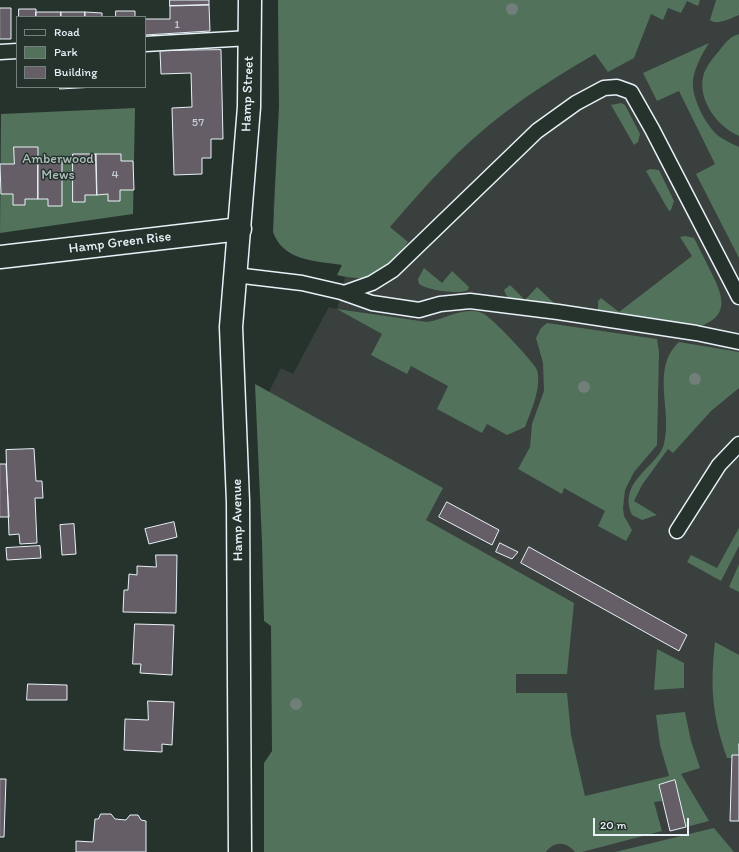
<!DOCTYPE html>
<html>
<head>
<meta charset="utf-8">
<style>
	body { margin:0 }
	#map { position:relative; width:739px; height:852px; overflow:hidden; background:#26332d; font-family:Itim,sans-serif }
	canvas { display:block }
	.legend { position:absolute; left:16px; top:16px; width:130px; height:72px; box-sizing:border-box; background:#26332d; border:1px solid #747f7e; margin:0; padding:5px 7px; list-style:none; font-size:12px; color:#e8f1f8 }
	.legend li { display:flex; align-items:center; gap:8px; height:20px }
	.legend b { width:20px; border:1px solid #747f7e }
	.scale { position:absolute; left:593px; top:818px; width:96px; height:18px; box-sizing:border-box; border:2px solid #e8f1f8; border-top:0; padding-left:5px; font-size:12px; line-height:14px; white-space:nowrap; color:#e8f1f8; -webkit-text-stroke:3px #26332d; paint-order:stroke }
</style>
</head>
<body>
<div id="map">
<canvas width="739" height="852"></canvas>
<ul class="legend">
<li><b style="height:5px;background:#26332d"></b>Road</li>
<li><b style="height:11px;background:#52725b"></b>Park</li>
<li><b style="height:11px;background:#655e67"></b>Building</li>
</ul>
<div class="scale">20 m</div>
</div>
<script>
const ctx = document.querySelector('canvas').getContext('2d');
ctx.lineJoin = 'round';
function fill(path, color) {
  ctx.fillStyle = color;
  ctx.fill(path, 'evenodd');
}
function trace(path, color, width, dash) {
  ctx.strokeStyle = color;
  ctx.lineWidth = width;
  ctx.lineCap = dash ? 'butt' : 'round';
  ctx.setLineDash(dash || []);
  ctx.stroke(path);
}
function drawText(font, color, halo, rows, align = 'center') {
  ctx.font = font + ' Itim,sans-serif';
  ctx.lineWidth = 3;
  ctx.setLineDash([]);
  ctx.textBaseline = 'middle';
  ctx.strokeStyle = halo;
  ctx.fillStyle = color;
  for (const [text, x, y, turn = 0] of rows) {
    ctx.save();
    ctx.translate(x, y);
    ctx.rotate((+turn || 0) * Math.PI / 180);
    ctx.textAlign = isNaN(turn) ? turn : align;
    if (halo) ctx.strokeText(text, 0, 0);
    ctx.fillText(text, 0, 0);
    ctx.restore();
  }
}
fill(new Path2D(`
	M278,0H739V852H325L269,392L281,368L293,374L329,307L337,309L345,277L337,275L342,265L273,212L279,107Z`), '#39403e');
fill(new Path2D(`
	M278,0H700L698,6L687,1L681,13L668,8L663,20L651,14L634,58L608,72L595,54C543,84 490,119 448,163C428,183 409,205 390,227L408,242C387,273 375,284 337,275L342,265C316,261 283,261 273,232L279,107Z
	M716,0H739V15C731,18 717,26 710,20Z
	M739,34V136C718,127 698,101 703,77C705,67 713,58 719,51C725,43 729,37 739,34Z
	M709,43C702,54 695,67 693,80C691,97 706,127 720,137C726,141 733,144 739,147V258L696,174L715,164L679,91L657,101L643,73Z
	M621,103L625,105L640,134L638,142L634,145L611,105Z
	M135,108L133,214L0,233L1,114Z
	M650,169L659,170L674,201L671,210L669,211L646,171Z
	M685,236L694,238C700,250 706,262 712,274C725,300 729,318 695,328L602,314L598,310V301L601,298L619,312L692,256L680,237Z
	M424,268L442,283L452,271L469,287L468,290C459,295 427,290 419,284L418,279Z
	M510,285L525,300L537,287L554,303L552,306L508,299L504,290Z
	M337,309L427,322C442,320 457,310 472,311C475,311 481,312 484,314C492,318 534,362 537,370C542,387 531,411 525,427L507,435L487,424L482,433L437,409L448,386L411,366L407,374L371,355L382,334Z
	M547,323L657,339L659,352L657,445L634,472L625,490L623,508L624,516L632,530L626,541L598,526L605,511L564,488L562,494L518,469L530,447L532,424L544,391L543,363L536,338L541,328Z
	M679,342L739,352V388L711,411L673,453L668,449L642,485L634,501L657,515L642,520L632,515C617,481 658,467 664,444C673,410 650,369 679,342Z
	M255,384L443,488L426,520L574,603L567,674H516V693H567L571,735L585,796L669,776L660,745L656,715L685,712L691,741L700,768L681,774L709,821L686,827L675,780L659,785L662,801L654,802L662,831L582,852H575C566,841 554,841 546,852H264V763L272,751L271,626L264,621L262,542Z
	M739,528V546L721,581L687,562L691,555L717,568Z
	M739,564V592L729,587Z
	M715,642L739,655V755H732V758H727C712,715 710,687 715,642Z
	M657,649L684,663V688L654,690Z
	M714,828L734,852H615Z`), '#52725b');
const building = new Path2D(`
	M170,0H209V5L170,6Z
	M209,5L210,31L145,35V19H170V6Z
	M0,8H11V39H0Z
	M19,9H36V17H19Z
	M116,11H135V17H116Z
	M36,12H61V17H36Z
	M61,12H85V17H61Z
	M85,12L102,13V17H85Z
	M221,50L223,139H211V158H202V174L174,175L172,108L192,107L191,73L161,74L160,51Z
	M60,87H95L60,89Z
	M14,147H38V199H25V205H13V194H1L0,164H14Z
	M73,154H96L97,195H85V202H73Z
	M96,154H121V161H133L134,190H120V201H108V194L97,195Z
	M38,159H62V206H48V199H38Z
	M34,449L36,481H42L43,498H35L37,543L20,544L19,534L9,535L6,450Z
	M0,464H6L9,517H0Z
	M447,502L499,530L492,545L439,517Z
	M174,522L177,537L149,544L145,529Z
	M74,524L76,554L62,555L60,525Z
	M500,543L518,552L512,559L496,552Z
	M40,546L41,558L7,560L6,548Z
	M529,547L687,635L679,651L521,563Z
	M156,555H177L176,613L123,612L124,590H128L129,574L137,575V566L156,567Z
	M135,624L174,625L172,675L140,673L141,664H133Z
	M28,684L67,685V700H27Z
	M148,701L174,702L172,745L162,744V752L124,750L125,719L148,720Z
	M739,744V821H730L732,755H739Z
	M0,779H6L4,837H0Z
	M675,780L686,827L670,831L659,785Z
	M101,814H111L115,819L126,820L130,815H138L141,820L146,821V852H76V841L93,842L95,819H98Z`);
fill(building, '#655e67');
trace(building, '#e8f1f8', 1);
const service = new Path2D(`
	M145,44L250,38
	M0,52L17,51
	M235,275L302,283L341,292L372,303L419,310L440,304L470,301L558,312L696,333L739,342
	M344,293L372,283L393,270L537,131L576,103L604,88L617,87L631,92L652,129L739,297
	M677,531L719,465L739,444`);
const minor = new Path2D(`
	M0,257L240,229
	M240,852L238,502L231,327L249,107L250,0`);
trace(service, '#e8f1f8', 17);
trace(minor, '#e8f1f8', 25);
trace(service, '#26332d', 14);
trace(minor, '#26332d', 22);
ctx.fillStyle = '#707f7a';
for (const [x, y] of [
	[512,9],
	[695,379],
	[584,387],
	[296,704]
]) {
  ctx.beginPath();
  ctx.arc(x, y, 6, 0, 2 * Math.PI);
  ctx.fill();
}
drawText('12px', '#c7ccd4', null, [
	["1",177,25],
	["57",198,123],
	["4",115,175]
]);
drawText('14px', '#e8f1f8', '#26332d', [
	["Hamp Street",248,94,-88],
	["Hamp Green Rise",120,243,-7],
	["Hamp Avenue",238,520,-91]
]);
drawText('14px', '#acbeb9', '#26332d', [
	["Amberwood",58,159],
	["Mews",58,175]
]);
</script>
</body>
</html>
